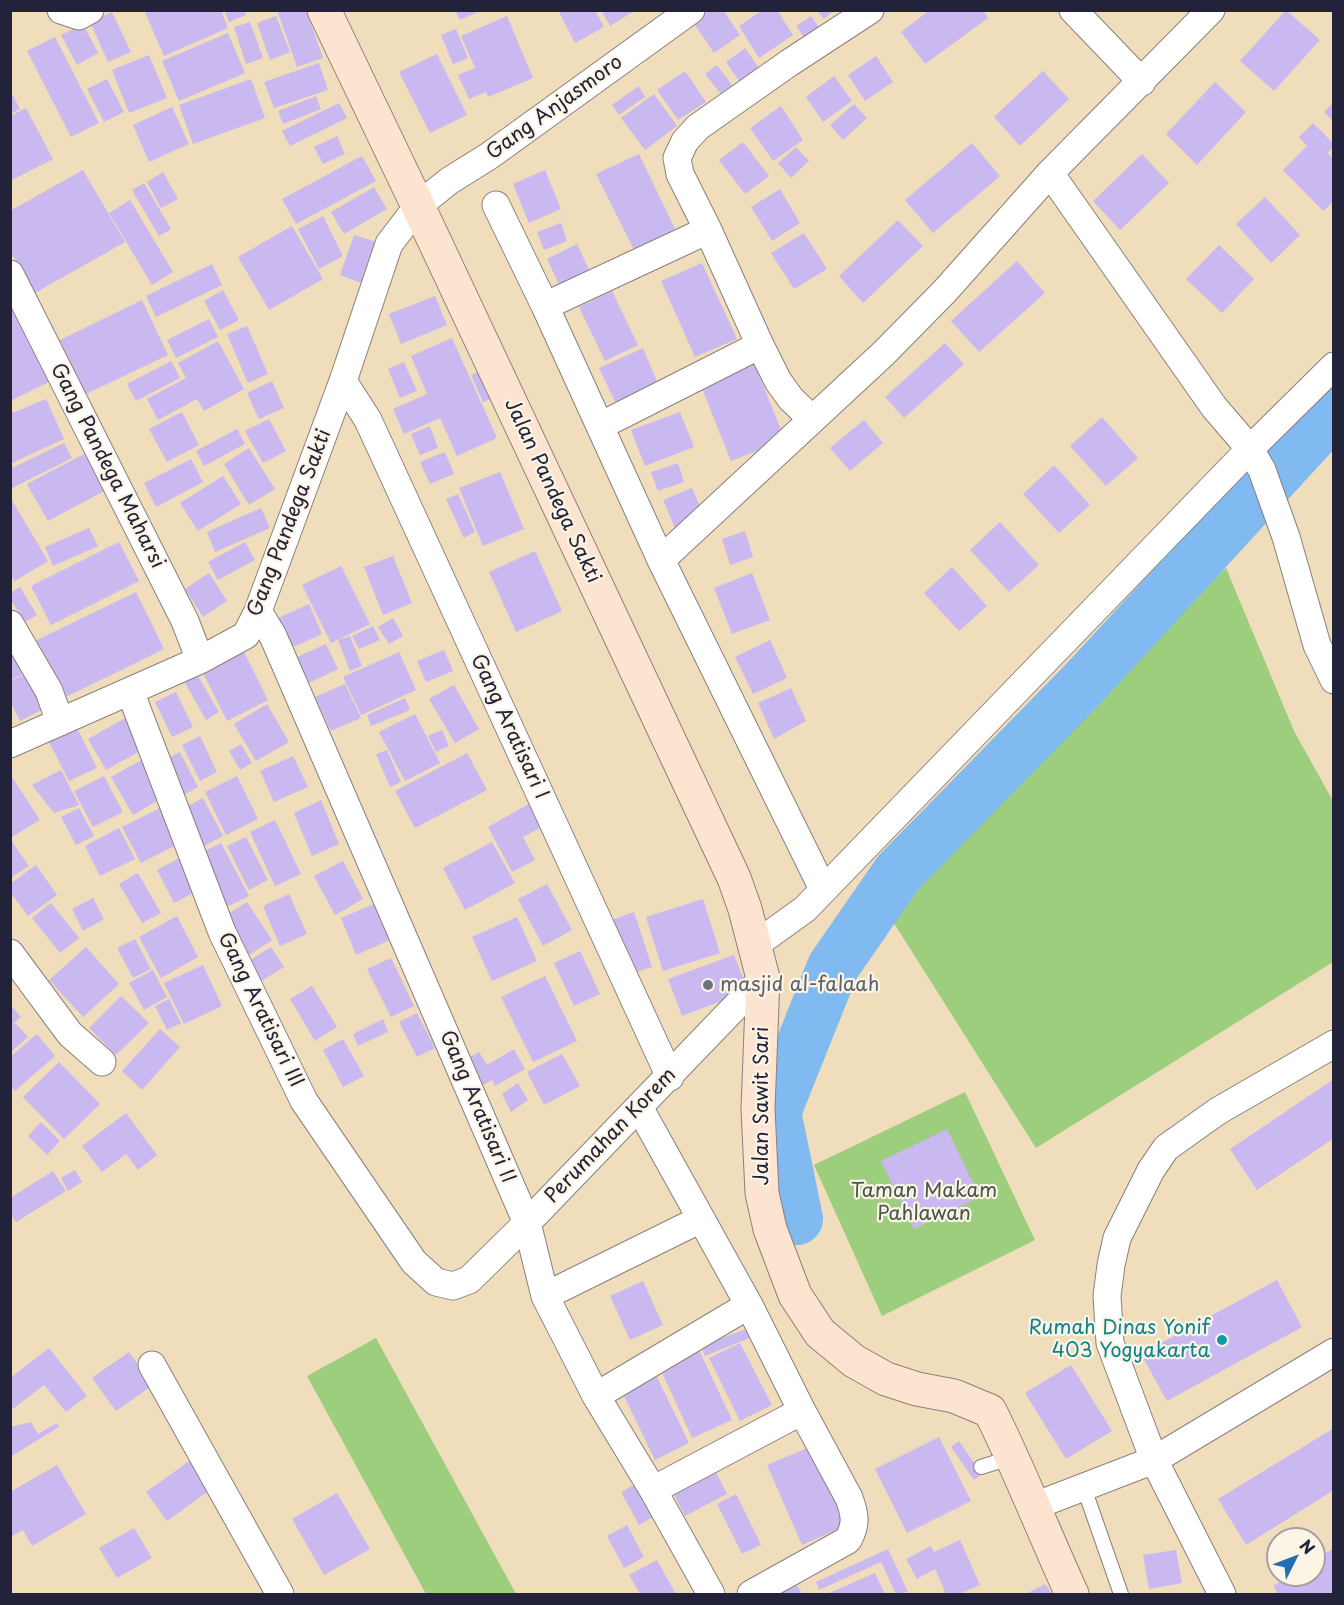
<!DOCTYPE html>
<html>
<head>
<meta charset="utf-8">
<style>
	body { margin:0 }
	#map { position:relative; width:1344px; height:1605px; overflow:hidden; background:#f0ddbc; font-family:"Playpen Sans",sans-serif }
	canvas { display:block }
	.frame { position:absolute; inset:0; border:12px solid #22223b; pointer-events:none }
	.north { position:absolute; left:1266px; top:1527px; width:60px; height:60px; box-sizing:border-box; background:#fcf5e5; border:2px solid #a5a1a1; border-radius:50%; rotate:48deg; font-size:16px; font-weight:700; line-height:24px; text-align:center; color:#22223b }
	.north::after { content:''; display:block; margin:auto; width:21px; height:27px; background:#1f6fb2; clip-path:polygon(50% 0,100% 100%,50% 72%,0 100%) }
</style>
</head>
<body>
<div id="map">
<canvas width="1344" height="1605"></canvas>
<div class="frame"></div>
<div class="north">N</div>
</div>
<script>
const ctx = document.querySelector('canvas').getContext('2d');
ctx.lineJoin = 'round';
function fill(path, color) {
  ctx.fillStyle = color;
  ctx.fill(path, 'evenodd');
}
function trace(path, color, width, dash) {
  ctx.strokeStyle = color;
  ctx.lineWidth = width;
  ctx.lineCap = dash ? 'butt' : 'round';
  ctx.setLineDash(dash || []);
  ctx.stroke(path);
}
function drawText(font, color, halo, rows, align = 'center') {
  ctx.font = font + ' "Playpen Sans",sans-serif';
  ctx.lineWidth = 4.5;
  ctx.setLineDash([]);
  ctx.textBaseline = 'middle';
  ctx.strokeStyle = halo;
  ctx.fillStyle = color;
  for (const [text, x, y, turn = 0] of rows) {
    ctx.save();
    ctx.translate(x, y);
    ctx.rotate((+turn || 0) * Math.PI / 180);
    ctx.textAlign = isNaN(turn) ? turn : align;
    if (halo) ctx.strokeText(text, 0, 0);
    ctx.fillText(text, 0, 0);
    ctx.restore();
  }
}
fill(new Path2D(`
	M1226,568L1294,731L1333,801V962L1036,1148L873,890Z
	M965,1092L1035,1240L882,1316L814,1165Z
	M376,1338L516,1594H426L307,1376Z`), '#9cce7d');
trace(new Path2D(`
	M797,1219L775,1112L833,967L898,873L1085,682L1334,411`), '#80baf1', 52);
fill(new Path2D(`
	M144,10H221L228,28L164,56Z
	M224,10H244L246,15L229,22Z
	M277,10H306L323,58L297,67Z
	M455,10H482L460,20Z
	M558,10H595L604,27L575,43Z
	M601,10H636L610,26Z
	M710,10H723L740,35L714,53L693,22Z
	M763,10H777L793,35L759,58L739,26Z
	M817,10H834L824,19Z
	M930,10H983L988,18L925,64L901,32Z
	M1286,10L1320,40L1274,91L1240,61Z
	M112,12L131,52L108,62L90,22Z
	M276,16L290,52L270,60L257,23Z
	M507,16L533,78L488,97L486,92L469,99L458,75L475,68L461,36Z
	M811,16L821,30L806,40L796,26Z
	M250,22L263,58L246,64L234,27Z
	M83,24L98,53L77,65L61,35Z
	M456,29L468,58L453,64L441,35Z
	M228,33L245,73L179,101L162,61Z
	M55,37L99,123L71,137L27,51Z
	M745,48L759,68L740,82L726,62Z
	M437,54L467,115L430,133L399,72Z
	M149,55L167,98L129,113L112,70Z
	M876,56L893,82L865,101L848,75Z
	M319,63L328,90L274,108L264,82Z
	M717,65L732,85L721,94L705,74Z
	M685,71L706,102L678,120L657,90Z
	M1043,71L1069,99L1020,146L994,117Z
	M834,76L852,101L823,122L806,97Z
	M107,79L124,112L104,122L87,89Z
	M251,79L265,118L193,144L179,105Z
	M1215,82L1246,112L1197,165L1166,134Z
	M639,86L645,97L619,115L612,105Z
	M10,90L20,109L10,114Z
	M654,94L677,126L645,150L621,118Z
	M316,96L321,109L283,124L278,111Z
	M1334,102V122L1324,112Z
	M339,103L347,118L290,146L282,131Z
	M854,104L867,118L843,140L830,125Z
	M781,106L803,140L773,161L750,128Z
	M172,107L189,144L149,162L133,125Z
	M26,108L53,159L10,181V116Z
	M1313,123L1334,144V147L1327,153L1334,159V201L1323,211L1283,170L1307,146L1299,137Z
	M337,136L345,154L323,164L314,147Z
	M743,142L769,176L745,194L719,160Z
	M972,143L1000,176L933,233L905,200Z
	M796,147L809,161L791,178L778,163Z
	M639,154L675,229L634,250L596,174Z
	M1142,154L1169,183L1120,230L1093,201Z
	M362,156L376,181L296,224L282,199Z
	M83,170L125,242L35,293L10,251V211Z
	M545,170L561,209L529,223L513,184Z
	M163,172L178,199L161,208L147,182Z
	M144,183L171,229L159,236L132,190Z
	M374,187L387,209L344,234L331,212Z
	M780,189L800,223L772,241L751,207Z
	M1265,197L1300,235L1271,263L1236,224Z
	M130,200L173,272L152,285L109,213Z
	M323,216L343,256L319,269L298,229Z
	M898,220L923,246L863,303L839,276Z
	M561,223L567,241L544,250L537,232Z
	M292,226L323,279L269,310L238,257Z
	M804,233L827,269L794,289L771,253Z
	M354,235L376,242L361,283L340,275Z
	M577,244L593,278L563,293L547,259Z
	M1219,245L1254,279L1222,313L1186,279Z
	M1017,261L1045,293L979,352L951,321Z
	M702,263L737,339L695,357L661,281Z
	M212,264L222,285L156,317L146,296Z
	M223,290L239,320L220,330L204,301Z
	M612,291L638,345L605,361L579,307Z
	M435,296L447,325L401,344L389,314Z
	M142,300L168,355L86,394L60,340Z
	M17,309L51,381L10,401V312Z
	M209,319L218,337L176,358L167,340Z
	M247,326L268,374L248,383L227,334Z
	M452,338L497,438L457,456L440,418L404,434L393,409L427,394L411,356Z
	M218,341L244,389L204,411L197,399L158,420L147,399L186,378L178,363Z
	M945,343L964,364L904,418L885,397Z
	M643,348L661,391L619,410L599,368Z
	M753,360L785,440L731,461L699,381Z
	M171,361L180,378L136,401L127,384Z
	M404,362L417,391L400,398L388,369Z
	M490,367L503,394L483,402L471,375Z
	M272,381L284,408L259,419L247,393Z
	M46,399L64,439L10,464V414Z
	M182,412L199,445L167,462L149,429Z
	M680,412L694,447L645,466L631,430Z
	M1102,417L1138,458L1106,486L1070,446Z
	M269,419L286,451L263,463L245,431Z
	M864,420L883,443L850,471L830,448Z
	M430,426L438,448L420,455L411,434Z
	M237,429L245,444L204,466L196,451Z
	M64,443L72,458L10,489V469Z
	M249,448L275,489L249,505L224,464Z
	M445,452L454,474L430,484L420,462Z
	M86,453L106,490L48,521L27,484Z
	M191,459L203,482L156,507L144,483Z
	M678,463L684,482L658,491L651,472Z
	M1054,465L1090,505L1059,533L1023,494Z
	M500,472L524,529L483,546L459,488Z
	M223,476L241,504L198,531L180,503Z
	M692,488L704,516L675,528L663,500Z
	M458,494L475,532L464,538L446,499Z
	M10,497L48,561L15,581L10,574Z
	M261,508L270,528L215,552L207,532Z
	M1000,522L1039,565L1009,592L970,550Z
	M89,528L98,546L53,566L45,547Z
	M745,531L753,557L730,565L722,539Z
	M119,542L139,581L51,625L31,586Z
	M245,542L255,560L218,580L208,562Z
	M535,551L562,611L516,632L489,572Z
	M393,556L412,603L383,615L364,567Z
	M341,566L370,624L331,643L302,585Z
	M952,567L987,606L959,631L924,593Z
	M209,573L227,601L203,617L185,589Z
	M752,573L770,620L732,634L714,588Z
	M20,587L37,615L25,622L10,599V593Z
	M136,592L164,649L64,698L35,641Z
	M309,604L322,634L291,648L278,618Z
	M393,618L403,636L389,644L378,627Z
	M373,626L380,640L359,649L352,636Z
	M350,636L362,666L350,671L338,640Z
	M770,640L787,678L753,694L735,657Z
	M326,644L338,669L309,683L297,657Z
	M19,650L30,671L13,679L10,674V655Z
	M444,650L453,671L426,682L417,661Z
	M244,652L268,700L227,721L203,673Z
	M399,652L416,690L361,715L343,677Z
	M30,672L47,707L20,721L10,701V681Z
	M197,674L219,712L206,720L184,681Z
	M345,684L361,718L331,731L315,697Z
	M454,685L479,729L455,743L429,699Z
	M791,688L806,721L774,739L758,703Z
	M176,692L193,727L172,737L155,702Z
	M405,698L410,710L371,726L367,715Z
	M267,704L289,742L256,761L234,724Z
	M415,714L440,763L405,781L379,732Z
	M131,715L149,746L106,770L88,739Z
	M77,728L97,768L69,781L49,742Z
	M442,730L449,746L436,752L428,736Z
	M200,736L217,772L200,781L182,745Z
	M241,744L252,763L240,770L229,751Z
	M387,750L401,782L390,787L376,754Z
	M180,752L198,787L184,795L166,759Z
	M467,753L487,790L415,828L395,791Z
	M293,756L308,787L274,802L260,771Z
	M145,758L167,795L133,815L111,777Z
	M61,770L79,805L54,813L32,785Z
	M10,774L40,820L10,838Z
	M104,776L123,812L93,827L74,791Z
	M237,776L258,819L226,835L205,792Z
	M203,798L223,836L202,847L182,809Z
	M321,800L339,844L312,856L294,813Z
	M536,800L549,823L523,837L535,860L512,872L488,827Z
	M166,805L184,841L141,863L122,827Z
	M79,808L94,836L76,845L61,817Z
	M275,820L301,874L275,886L250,832Z
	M119,828L135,859L100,876L85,846Z
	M246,837L268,880L249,890L227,846Z
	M10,839L29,866L10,878Z
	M492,842L515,883L465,910L443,868Z
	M221,843L249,896L227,907L199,854Z
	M185,855L203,888L174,903L157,870Z
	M343,861L363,899L335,915L314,876Z
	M36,865L57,895L28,916L10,892V884Z
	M138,873L161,913L142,923L119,884Z
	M547,884L572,930L543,946L518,899Z
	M289,894L307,934L280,946L263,906Z
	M93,898L104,919L83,931L72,909Z
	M703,899L720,953L663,971L646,917Z
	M247,902L272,940L249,955L224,916Z
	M51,903L79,938L60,953L32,918Z
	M374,904L390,940L356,955L341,918Z
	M634,912L652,967L627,975L609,921Z
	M177,916L198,957L161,978L139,937Z
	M517,917L537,961L492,981L472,937Z
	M135,939L151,969L133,978L117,948Z
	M86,947L119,984L83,1017L49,980Z
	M271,947L284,967L260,982L247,962Z
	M580,951L600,994L574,1006L554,963Z
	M734,955L748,991L682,1016L668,979Z
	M391,958L414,1006L391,1017L367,969Z
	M203,965L222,1006L184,1024L164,983Z
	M153,970L167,997L144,1010L129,983Z
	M545,976L577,1041L533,1062L501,997Z
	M312,986L337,1027L315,1041L290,999Z
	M121,996L149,1023L116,1055L89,1028Z
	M169,999L181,1023L167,1030L155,1006Z
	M10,1004L21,1017L10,1026Z
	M417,1013L435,1048L417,1057L399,1022Z
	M383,1019L388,1032L358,1046L353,1034Z
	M15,1023L28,1037L10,1053V1027Z
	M160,1029L180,1047L142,1090L122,1071Z
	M37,1034L55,1056L15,1091L10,1086V1057Z
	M343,1039L364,1076L343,1087L323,1050Z
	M514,1049L525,1069L495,1086L492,1080L481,1086L466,1059L479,1052L487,1065Z
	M562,1054L580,1086L544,1105L527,1072Z
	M59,1062L100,1104L64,1139L23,1097Z
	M1334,1079V1138L1257,1190L1230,1149Z
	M518,1083L528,1100L511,1112L502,1094Z
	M126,1113L157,1155L138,1170L126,1154L102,1172L82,1146Z
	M41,1122L60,1141L47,1155L28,1136Z
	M947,1129L980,1197L914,1229L881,1161Z
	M75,1170L82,1182L68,1191L61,1178Z
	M53,1171L66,1191L16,1222L10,1213V1198Z
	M1277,1280L1302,1327L1167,1401L1141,1354Z
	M643,1281L663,1325L630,1340L610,1296Z
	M754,1326L757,1335L705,1356L701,1346Z
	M740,1343L772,1405L740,1421L709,1358Z
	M49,1348L87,1396L66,1412L44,1385L10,1411V1378Z
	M699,1350L732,1420L692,1438L660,1368Z
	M129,1352L153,1385L116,1411L92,1378Z
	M1071,1365L1112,1431L1066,1459L1025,1393Z
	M657,1377L689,1443L655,1460L623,1394Z
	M31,1422L38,1434L57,1423L59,1427L10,1457V1427Z
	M1334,1428V1490L1246,1545L1218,1499Z
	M939,1437L971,1501L907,1533L875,1469Z
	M959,1441L982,1474L974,1480L951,1447Z
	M817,1444L852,1523L802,1545L767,1465Z
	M192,1459L213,1488L167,1521L146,1492Z
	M712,1464L727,1494L685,1516L670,1487Z
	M57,1465L86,1514L32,1546L23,1530L12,1536L10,1534V1492Z
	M645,1479L662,1512L639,1525L621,1492Z
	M337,1493L370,1549L324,1575L292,1519Z
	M736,1494L761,1545L742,1554L717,1504Z
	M627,1525L644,1557L624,1568L607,1536Z
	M134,1528L152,1558L117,1578L99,1548Z
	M960,1540L980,1585L959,1594H946L935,1569L917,1579L906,1559L931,1546L934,1552Z
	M1334,1548V1594H1278L1273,1586L1291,1575H1314V1560Z
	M888,1549L908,1592L896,1594L881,1562L819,1590L816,1582Z
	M1176,1550L1182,1583L1149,1589L1143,1555Z
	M657,1560L676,1594H640L629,1575Z
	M875,1573L885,1594H827Z
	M793,1578L802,1594H763Z
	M1045,1584L1052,1594H1026Z`), '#cab8f0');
const lane = new Path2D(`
	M981,1467L1000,1461L1011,1454
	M1084,1488L1121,1594`);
const street = new Path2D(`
	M61,10L79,16L90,10
	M1073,10L1142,82
	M1050,173L1214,407L1250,449L1262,470L1286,537L1317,645L1334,680
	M496,205L545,306L661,560L823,889
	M10,274L185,621L200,660
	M545,306L708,230
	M343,381L368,420L670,1077
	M812,419L791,399L778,381L760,345L708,230L680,174L677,158L685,141L698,127L789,63L870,10
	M600,426L760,345
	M661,560L884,353L945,291L1050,173L1211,10
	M258,611L273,636L527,1223L545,1296L596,1396L653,1490L711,1594
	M10,624L49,691L60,722
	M130,691L222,932L304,1101L414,1262L436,1282L453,1286L469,1280L527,1223L763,978
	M10,744L200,660L246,635L258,611L343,381L389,244L418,206L449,181L489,156L691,10
	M755,945L805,909L1250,449L1334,366
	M10,953L70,1034L102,1062
	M639,1107L749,1305L802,1411L849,1498C855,1514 857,1524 848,1540L751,1594
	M545,1296L701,1219
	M152,1365L280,1594
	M596,1396L749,1305
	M653,1490L802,1411
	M1032,1507L1154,1460L1334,1352
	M1222,1594L1154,1460L1110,1343L1107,1296L1111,1265L1117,1238L1151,1170L1166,1148L1218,1111L1334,1044`);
const secondary = new Path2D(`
	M324,10L418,206L734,878L745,909L763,978L758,1109L762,1193L770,1229L795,1295L820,1333L854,1361L886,1379L917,1389L954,1396L990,1411C1020,1471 1044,1533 1072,1594`);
trace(lane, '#89807c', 16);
trace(street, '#89807c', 29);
trace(secondary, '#89807c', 35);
trace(lane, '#fff', 14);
trace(street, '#fff', 27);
trace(secondary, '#fde4d0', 33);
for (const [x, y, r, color] of [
	[708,985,6,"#6b7280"],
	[1222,1340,6,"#0f9aa8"]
]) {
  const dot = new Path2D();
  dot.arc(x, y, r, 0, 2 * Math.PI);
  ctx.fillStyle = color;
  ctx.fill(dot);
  trace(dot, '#fcf5e5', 2);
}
drawText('20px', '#22223b', '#fcf5e5', [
	["Gang Anjasmoro",555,108,-36],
	["Gang Pandega Maharsi",107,466,63],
	["Jalan Pandega Sakti",552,491,65],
	["Gang Pandega Sakti",290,523,-69],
	["Gang Aratisari I",509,727,65],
	["Gang Aratisari III",260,1010,64],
	["Jalan Sawit Sari",762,1106,-90],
	["Gang Aratisari II",477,1107,67],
	["Perumahan Korem",611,1136,-46]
]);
drawText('20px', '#5b616d', '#fcf5e5', [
	["masjid al-falaah",720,985]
], 'left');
drawText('20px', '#47564f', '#fcf5e5', [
	["Taman Makam",924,1191],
	["Pahlawan",924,1214]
]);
drawText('20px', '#0d838f', '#fcf5e5', [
	["Rumah Dinas Yonif",1210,1328],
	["403 Yogyakarta",1210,1351]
], 'right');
</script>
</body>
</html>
